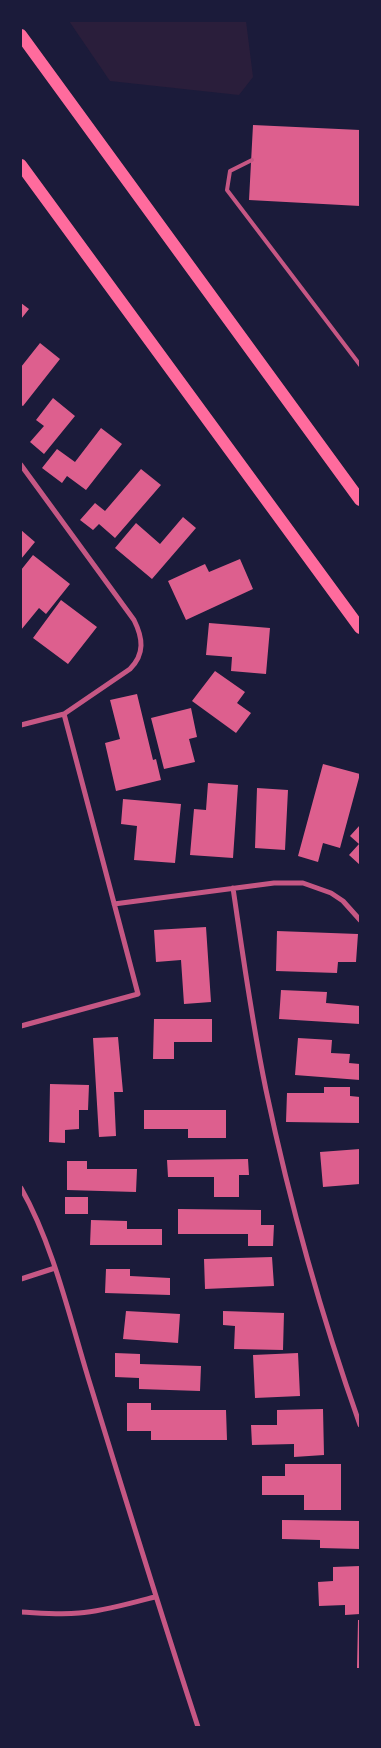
<!DOCTYPE html>
<html>
<head>
<meta charset="utf-8">
<style>
	body { margin:0 }
	#map { position:relative; width:381px; height:1748px; overflow:hidden; background:#1b1b3a; font-family:Helvetica,sans-serif }
	canvas { display:block }
	.frame { position:absolute; inset:0; border:22px solid #1b1b3a; pointer-events:none }
</style>
</head>
<body>
<div id="map">
<canvas width="381" height="1748"></canvas>
<div class="frame"></div>
</div>
<script>
const ctx = document.querySelector('canvas').getContext('2d');
ctx.lineJoin = 'round';
function fill(path, color) {
  ctx.fillStyle = color;
  ctx.fill(path, 'evenodd');
}
function trace(path, color, width, dash) {
  ctx.strokeStyle = color;
  ctx.lineWidth = width;
  ctx.lineCap = dash ? 'butt' : 'round';
  ctx.setLineDash(dash || []);
  ctx.stroke(path);
}
fill(new Path2D(`
	M69,21H246L253,77L239,95L110,81Z`), '#2a1e3b');
fill(new Path2D(`
	M253,125L360,130V206L249,200Z
	M21,303L29,309L21,319Z
	M40,343L60,359L23,406L21,405V367Z
	M53,398L75,416L44,454L30,442L44,426L36,420Z
	M101,428L122,444L86,490L67,476L62,483L42,468L57,449L75,462Z
	M141,469L161,485L115,538L99,524L93,530L80,520L95,503L105,511Z
	M183,517L196,528L152,579L115,548L136,523L160,544Z
	M21,530L35,542L21,559Z
	M33,555L70,584L46,614L39,608L21,630V570Z
	M240,559L253,589L186,620L168,581L205,564L209,572Z
	M61,600L97,627L68,664L33,638Z
	M209,623L270,628L266,674L231,671L232,657L206,655Z
	M215,671L245,692L237,703L251,713L236,733L192,701Z
	M137,694L153,760L156,759L161,780L116,791L105,743L120,739L110,700Z
	M191,708L197,737L189,739L195,762L164,769L151,718Z
	M323,764L360,774L340,848L323,843L318,862L298,856Z
	M208,783L238,785L233,858L190,855L194,809L206,810Z
	M257,788L288,790L285,850L255,848Z
	M123,799L181,804L175,863L134,860L137,826L121,824Z
	M360,825V865L349,855L359,844L350,836Z
	M206,927L211,1002L184,1004L181,960L156,962L154,930Z
	M277,931L358,934L356,962H338L337,973L276,971Z
	M281,990L327,992L326,1003L360,1006V1024L279,1019Z
	M154,1019H212V1042H174V1059H153Z
	M118,1037L123,1092H114L116,1136L99,1137L93,1038Z
	M298,1038L332,1040L331,1053L350,1054L349,1063L360,1064V1080L295,1075Z
	M50,1084L89,1085L88,1110H79V1129L65,1130V1143L49,1142Z
	M324,1087H350V1096L360,1097V1123L286,1122L287,1093H324Z
	M144,1110H226V1138H188V1129H144Z
	M360,1149V1184L323,1187L320,1152Z
	M248,1159L249,1175H239V1197H214V1177H168L167,1160Z
	M67,1161H87V1169H137L136,1192L67,1190Z
	M65,1197H88V1214H65Z
	M178,1209L261,1210V1225H274L273,1246H248V1234H178Z
	M91,1220L127,1221V1229H162V1245H90Z
	M272,1257L274,1286L205,1289L204,1259Z
	M106,1269H130V1276L170,1278V1295L105,1293Z
	M126,1311L180,1314L178,1343L123,1339Z
	M223,1311L284,1313L283,1350L234,1349L235,1326L223,1325Z
	M115,1353L140,1354V1364L201,1366L200,1391L139,1389V1378L115,1377Z
	M298,1353L300,1396L255,1398L253,1355Z
	M127,1403H151V1410H226L227,1440H151V1431H127Z
	M323,1409L324,1455L294,1457V1444L252,1445L251,1425H277V1410Z
	M285,1464H341V1510H304V1495H262V1476H285Z
	M282,1520L360,1521V1549L320,1548V1540L282,1539Z
	M360,1566V1614L345,1615V1605L319,1606L318,1582L333,1581V1567Z
	M358,1620H360V1668H357Z`), '#dd5f8e');
trace(new Path2D(`
	M252,160L230,171L227,190L360,365`), '#c65784', 4);
trace(new Path2D(`
	M21,465L134,620C143,638 145,654 130,669L64,714L21,725
	M233,888C243,956 252,1023 266,1090C290,1204 321,1315 360,1425
	M114,904L274,883H303L331,893L343,901L360,920
	M21,1026L138,994L64,714
	M21,1188C54,1246 71,1323 91,1387C126,1501 161,1614 198,1727
	M21,1279L55,1268
	M21,1612C41,1613 60,1615 79,1613C105,1611 130,1603 155,1597`), '#c65784', 5);
trace(new Path2D(`
	M21,35L360,500
	M21,165L360,628`), '#ff6b9d', 12);
</script>
</body>
</html>
